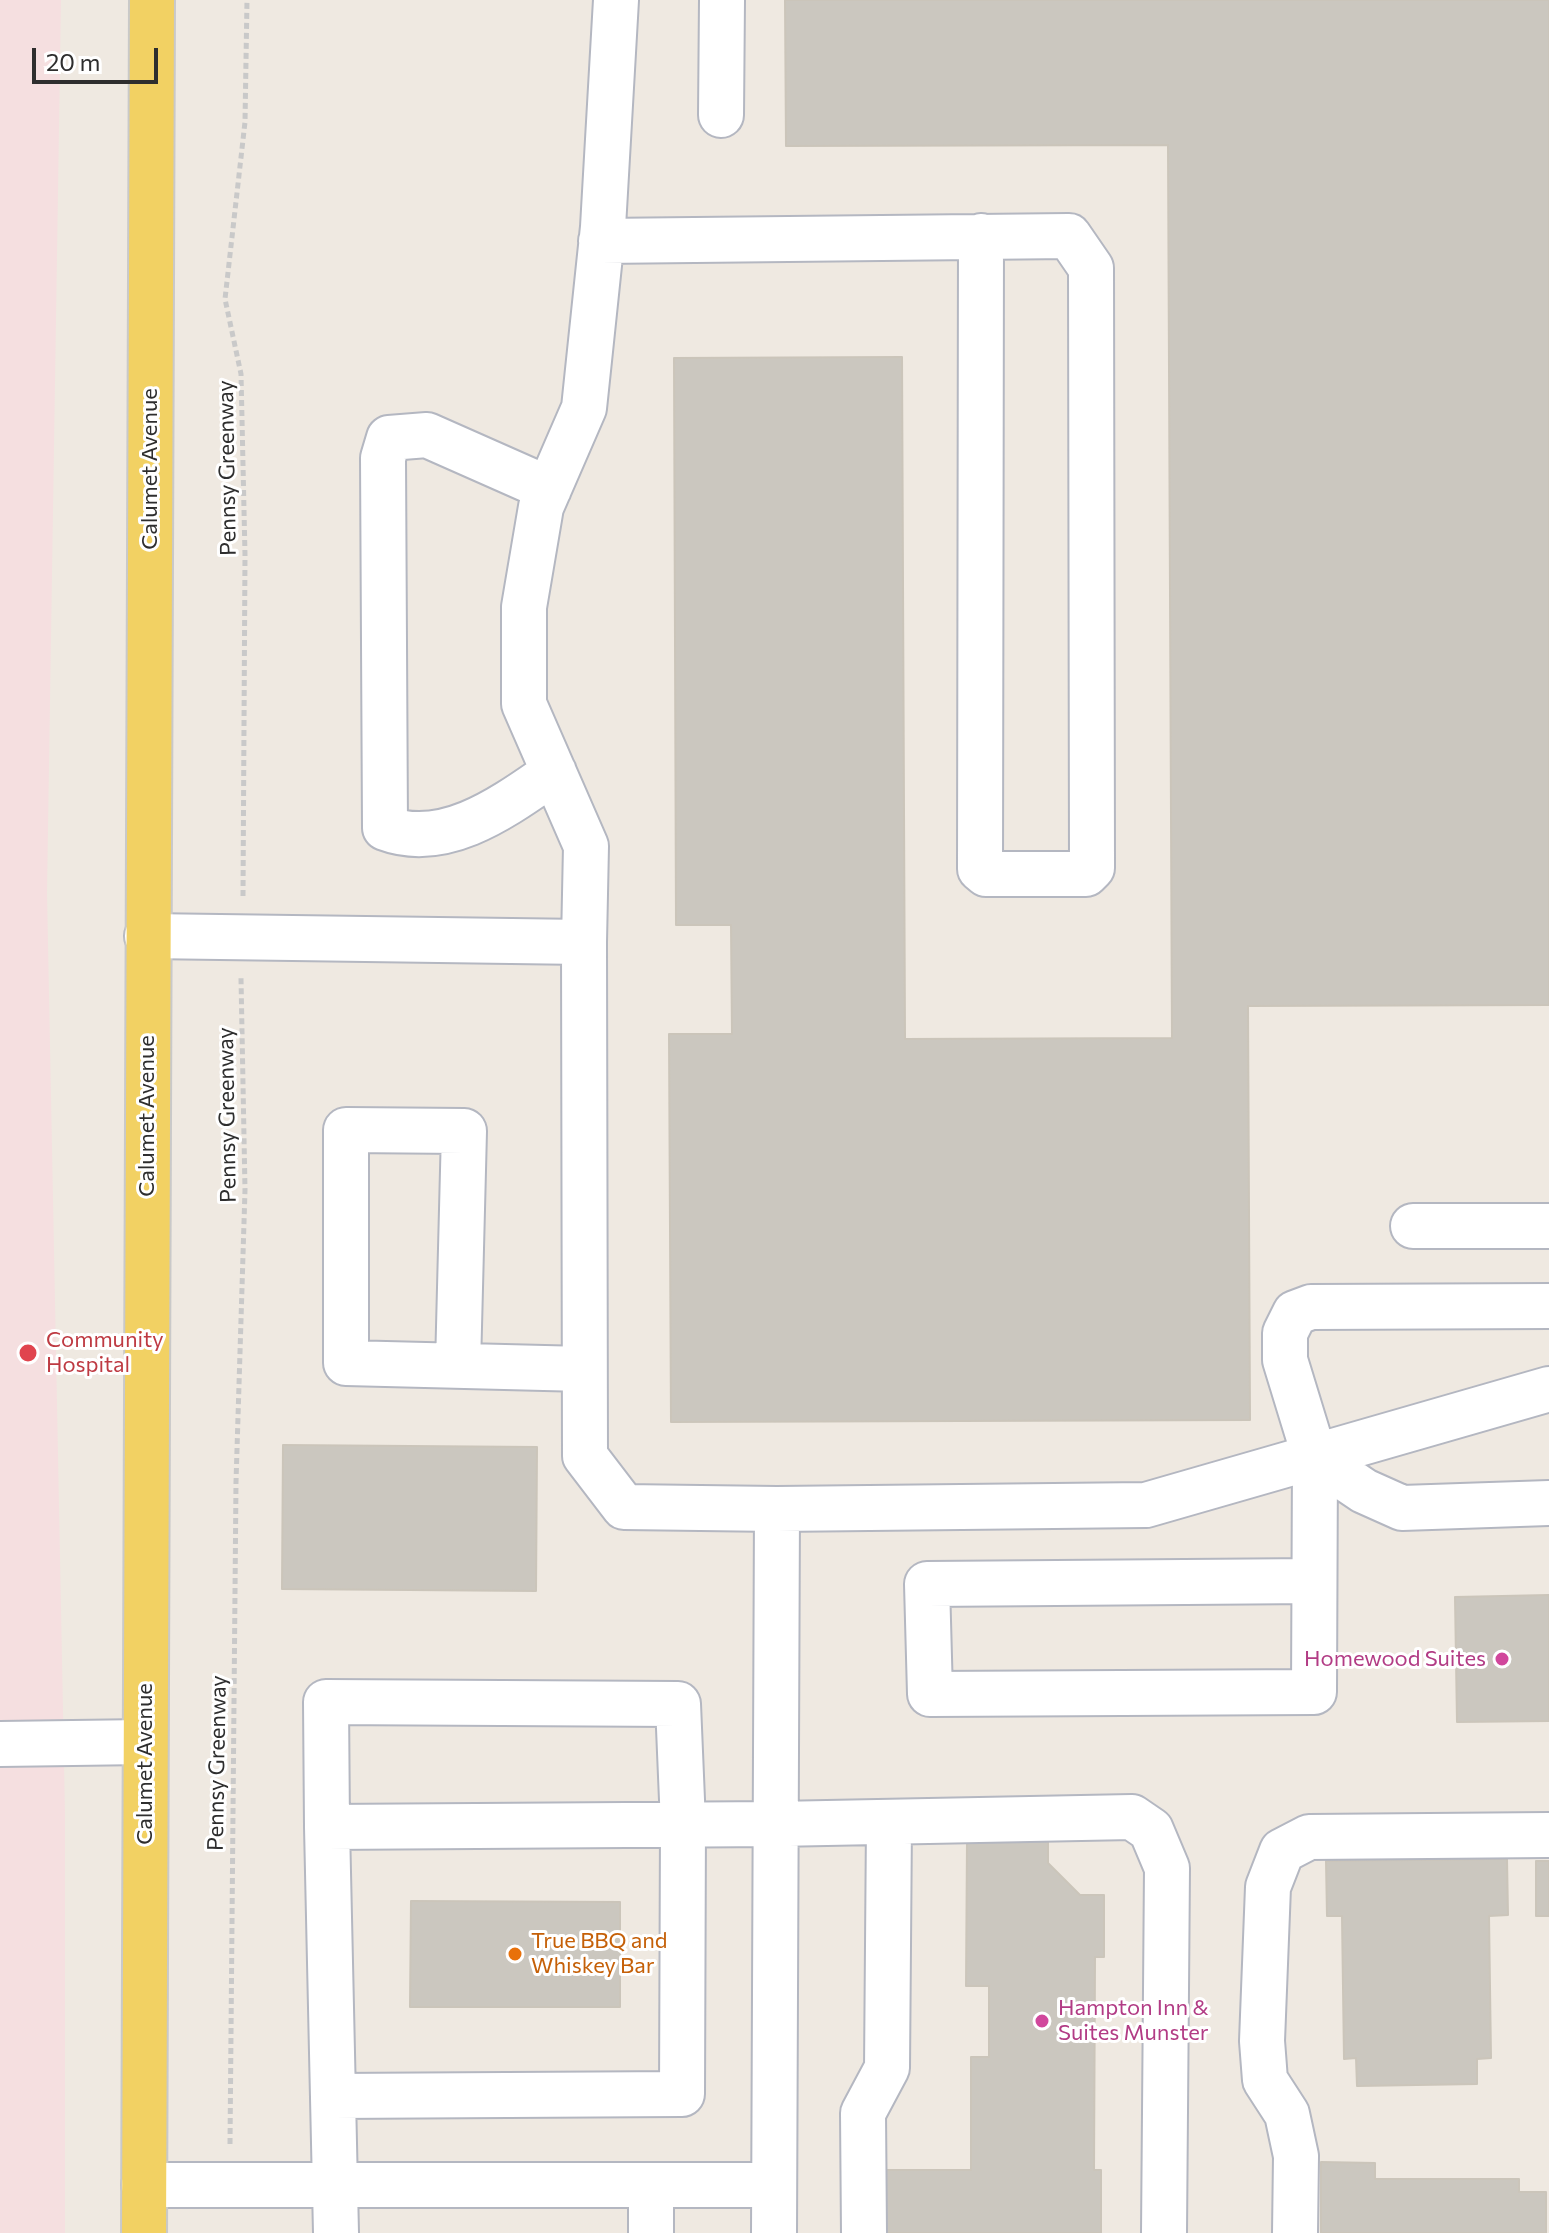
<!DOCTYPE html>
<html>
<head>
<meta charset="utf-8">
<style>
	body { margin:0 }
	#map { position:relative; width:1549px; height:2233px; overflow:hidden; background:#efe9e1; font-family:Commissioner,sans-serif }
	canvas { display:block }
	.scale { position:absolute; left:32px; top:48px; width:126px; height:36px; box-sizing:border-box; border:4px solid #2e2e2e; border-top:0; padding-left:10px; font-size:24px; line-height:28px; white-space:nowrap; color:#2e2e2e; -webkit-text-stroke:6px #fff; paint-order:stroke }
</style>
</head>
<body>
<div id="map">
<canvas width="1549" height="2233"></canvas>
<div class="scale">20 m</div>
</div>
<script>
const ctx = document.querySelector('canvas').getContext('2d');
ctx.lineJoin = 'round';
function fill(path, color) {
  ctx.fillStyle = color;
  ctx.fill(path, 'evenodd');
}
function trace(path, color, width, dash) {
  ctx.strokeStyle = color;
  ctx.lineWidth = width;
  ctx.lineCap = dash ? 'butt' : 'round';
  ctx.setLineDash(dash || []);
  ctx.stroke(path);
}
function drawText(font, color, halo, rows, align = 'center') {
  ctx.font = font + ' Commissioner,sans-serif';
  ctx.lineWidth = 6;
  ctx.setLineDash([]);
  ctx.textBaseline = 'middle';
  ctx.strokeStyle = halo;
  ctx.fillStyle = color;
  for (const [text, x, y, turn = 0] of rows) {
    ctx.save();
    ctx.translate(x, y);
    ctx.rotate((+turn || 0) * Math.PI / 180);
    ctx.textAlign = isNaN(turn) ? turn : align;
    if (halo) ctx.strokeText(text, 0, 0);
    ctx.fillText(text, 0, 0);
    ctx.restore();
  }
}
fill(new Path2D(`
	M0,0H61L47,892L65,1813V2233H0Z`), '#f5dfe0');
const building = new Path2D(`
	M785,0H1549V1005L1248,1006L1250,1420L671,1422L669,1034H732L731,925H676L674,358L902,357L905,1039L1172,1038L1168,145L786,146Z
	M283,1445L537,1447L536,1591L282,1589Z
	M1549,1595V1721L1457,1722L1455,1597Z
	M967,1842H1048V1863L1080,1895H1104V1957H1095L1094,2170H1101V2233H871V2170H971V2057H989V1986H966Z
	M1507,1859L1508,1915L1489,1916L1491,2058L1477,2059V2084L1357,2086L1356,2058L1344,2059L1342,1916H1327L1326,1861Z
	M1536,1861H1549V1916H1536Z
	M411,1901L620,1902V2007H410Z
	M1321,2162L1375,2163V2179H1519V2192H1546V2233H1321Z`);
fill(building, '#cbc7bf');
trace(building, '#cbc5ba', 2);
const minor = new Path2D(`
	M721,115L722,0
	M601,241L1069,236L1091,268L1092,868L1086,874H986L980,869L981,236
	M549,489L427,435L389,438L383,458L385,828C446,851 506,805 554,772
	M147,936L584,942L585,1456L624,1507L777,1509L1146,1505L1549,1389
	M584,942L586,846L524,704V607L541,507L584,408L603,227L616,0
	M1413,1226H1549
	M458,1366L464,1131L346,1130V1363L584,1369
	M1315,1458L1364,1491L1402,1508L1549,1503
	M1314,1581L927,1584L930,1694L1314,1692L1315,1458L1285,1360V1333L1295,1313L1311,1307L1549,1306
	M0,1744L145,1742
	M327,1827L326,1702L678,1704L683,1824L682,2094L333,2096
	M144,2185H774
	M651,2185V2233
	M336,2233L327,1827L776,1824L1132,1817L1151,1830L1167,1868L1164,2233
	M774,2233L777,1509
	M864,2233L863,2113L887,2068L889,1822
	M1295,2233L1296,2156L1287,2114L1265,2080L1262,2041L1268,1887L1282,1851L1309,1837L1549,1835`);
const major = new Path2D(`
	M144,2233L152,0`);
trace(minor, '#b4b7c1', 48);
trace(major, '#c9c9c9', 48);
trace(new Path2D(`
	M243,896L245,555L241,374L225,299L245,122L247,0
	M230,2144L236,1482L245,1190L241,978`), '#c9c9c9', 5, [6, 4]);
trace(minor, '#fff', 44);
trace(major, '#f2d163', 44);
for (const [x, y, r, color] of [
	[28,1353,10,"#e0444e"],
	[1502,1659,8,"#d1479c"],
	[515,1954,8,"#e8710a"],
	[1042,2021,8,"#d1479c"]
]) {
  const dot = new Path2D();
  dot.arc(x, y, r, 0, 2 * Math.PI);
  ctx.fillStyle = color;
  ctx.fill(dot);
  trace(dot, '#fff', 3);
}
drawText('22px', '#2e2e2e', '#fff', [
	["Pennsy Greenway",227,468,-91],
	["Calumet Avenue",150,469,-90],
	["Pennsy Greenway",227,1115,-91],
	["Calumet Avenue",147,1116,-90],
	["Pennsy Greenway",217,1763,-89],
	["Calumet Avenue",145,1764,-90]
]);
drawText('22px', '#be3a42', '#fff', [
	["Community",46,1340],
	["Hospital",46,1365]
], 'left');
drawText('22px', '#b23c85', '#fff', [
	["Homewood Suites",1486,1659],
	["Hampton Inn &",1058,2008,"left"],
	["Suites Munster",1058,2033,"left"]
], 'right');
drawText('22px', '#c56008', '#fff', [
	["True BBQ and",531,1941],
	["Whiskey Bar",531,1966]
], 'left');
</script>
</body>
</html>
